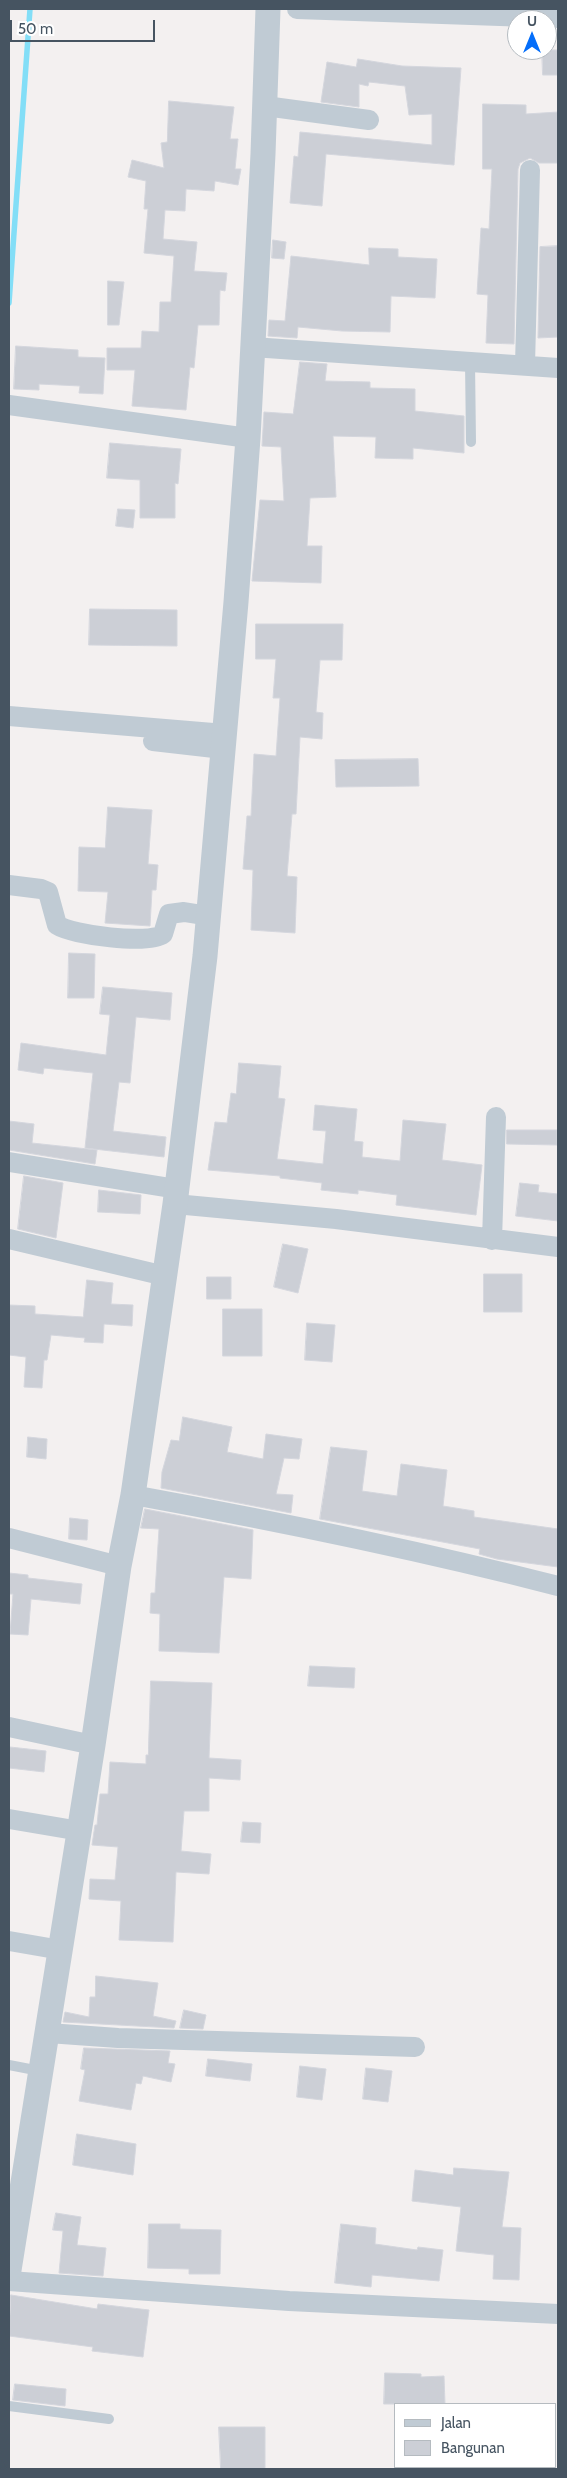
<!DOCTYPE html>
<html>
<head>
<meta charset="utf-8">
<style>
	body { margin:0 }
	#map { position:relative; width:567px; height:2478px; overflow:hidden; background:#f3f0f0; font-family:Cabin,sans-serif }
	canvas { display:block }
	.frame { position:absolute; inset:0; border:10px solid #465461; pointer-events:none }
	.legend { position:absolute; left:394px; top:2403px; width:162px; height:65px; box-sizing:border-box; background:#fff; border:1px solid #b5bbc0; margin:0; padding:6px 9px; list-style:none; font-size:15px; color:#465461 }
	.legend li { display:flex; align-items:center; gap:10px; height:25px }
	.legend b { width:25px; border:1px solid #b5bbc0 }
	.north { position:absolute; left:507px; top:10px; width:50px; height:50px; box-sizing:border-box; background:#fff; border:1px solid #b5bbc0; border-radius:50%; rotate:0deg; font-size:14px; font-weight:700; line-height:20px; text-align:center; color:#465461 }
	.north::after { content:''; display:block; margin:auto; width:18px; height:22px; background:#046efa; clip-path:polygon(50% 0,100% 100%,50% 72%,0 100%) }
	.scale { position:absolute; left:10px; top:20px; width:145px; height:22px; box-sizing:border-box; border:2px solid #465461; border-top:0; padding-left:6px; font-size:15px; line-height:18px; white-space:nowrap; color:#465461; -webkit-text-stroke:4px #fff; paint-order:stroke }
</style>
</head>
<body>
<div id="map">
<canvas width="567" height="2478"></canvas>
<div class="frame"></div>
<ul class="legend">
<li><b style="height:6px;background:#c0cbd4"></b>Jalan</li>
<li><b style="height:14px;background:#cccfd6"></b>Bangunan</li>
</ul>
<div class="north">U</div>
<div class="scale">50 m</div>
</div>
<script>
const ctx = document.querySelector('canvas').getContext('2d');
ctx.lineJoin = 'round';
function trace(path, color, width, dash) {
  ctx.strokeStyle = color;
  ctx.lineWidth = width;
  ctx.lineCap = dash ? 'butt' : 'round';
  ctx.setLineDash(dash || []);
  ctx.stroke(path);
}
function fill(path, color) {
  ctx.fillStyle = color;
  ctx.fill(path, 'evenodd');
}
trace(new Path2D(`
	M9,303L30,9`), '#83def7', 5.5);
const building = new Path2D(`
	M542,50H558V75H543Z
	M358,59L402,66L461,68L454,165L326,154L322,206L290,203L294,156L298,157L300,132L432,145V114L409,115L405,86L369,82L368,86L359,84V107L321,102L327,62L356,67Z
	M169,101L234,107L230,139H238L235,169H241L238,185L215,181L214,191L186,189L185,211L165,210L163,239L197,242L194,271L227,273L225,291L220,290L219,325H198L194,368L190,367L186,410L132,406L135,370H107V348H141L142,331L159,332L160,302H171L174,256L144,253L148,209H144L146,181L128,177L132,160L164,168L161,143L167,142Z
	M483,104L526,105V114L558,112V163H539L530,158L520,163L518,169L514,344L486,343L488,295L477,294L481,228L489,229L492,169H483Z
	M273,240L286,242L284,259L272,258Z
	M558,246V337L538,338L540,247Z
	M369,248L398,249V257L437,259L435,298L391,296L390,332L342,331L298,327L297,338L268,336L269,320L285,321L291,256L369,265Z
	M108,281L124,282L119,325H108Z
	M16,346L78,350V357L105,358L103,394L79,393L80,386L39,384V390L14,389Z
	M300,362L327,364L325,381L370,382V388L415,389V411L464,416V453L413,448V459L375,458L376,437L333,436L336,497L310,498L307,546H322L321,583L252,581L260,500L284,501L281,447L262,446L264,412L293,414Z
	M110,443L181,449L178,484L175,483V518H140V480L107,478Z
	M118,509L135,510L133,528L116,526Z
	M90,609L177,610V646L89,645Z
	M256,624H343L342,660H320L316,712L323,713L322,739L300,737L296,814H292L287,876L297,877L295,933L251,930L253,870L243,869L247,816H251L254,754L276,756L280,698H273L276,659H256Z
	M418,759L419,786L336,787L335,760Z
	M108,807L152,810L148,864L158,865L156,890H152L150,926L105,923L108,892L78,891L79,847L105,848Z
	M69,953L95,954L94,998H68Z
	M103,987L172,993L170,1020L136,1017L130,1083L119,1082L113,1131L166,1137L164,1157L85,1148L93,1073L44,1068L43,1074L18,1070L21,1043L106,1055L110,1015L100,1014Z
	M239,1063L281,1066L278,1098L285,1099L277,1159L323,1164L326,1131L313,1130L315,1105L357,1109L354,1141L363,1142L362,1157L400,1161L403,1120L446,1124L442,1160L482,1165L476,1215L396,1205L397,1195L358,1190V1194L321,1190L322,1183L280,1178V1176L208,1170L215,1122L227,1123L231,1093L236,1094Z
	M9,1121L34,1124L32,1143L97,1150L95,1164L9,1150Z
	M507,1130H557V1145L507,1144Z
	M24,1176L63,1183L56,1238L18,1229Z
	M520,1183L539,1185L538,1192L558,1194V1221L516,1216Z
	M99,1190L141,1195L140,1214L98,1212Z
	M283,1244L308,1249L298,1293L274,1287Z
	M484,1274H522V1312H484Z
	M207,1277H231V1299H207Z
	M87,1280L113,1283L111,1304L133,1305L132,1326L104,1324L103,1343L84,1342L85,1338L51,1335L47,1360H44L42,1388L24,1387L26,1357L9,1355V1305L35,1306V1314L83,1317Z
	M223,1309H262V1356H223Z
	M307,1323L335,1325L332,1362L305,1360Z
	M183,1417L232,1427L227,1452L263,1459L266,1434L302,1439L299,1459L284,1458L276,1494L293,1495L291,1513L161,1488L162,1472L171,1440L179,1441Z
	M28,1437L47,1439L46,1459L27,1457Z
	M331,1447L367,1451L362,1491L397,1496L401,1464L447,1470L443,1506L474,1511V1517L558,1529V1567L497,1559L479,1554L480,1549L320,1519Z
	M145,1509L253,1530L251,1579L224,1577L219,1653L159,1651L160,1614L150,1613L151,1593H155L159,1529L141,1528Z
	M70,1518L88,1520L87,1540L69,1539Z
	M9,1573L28,1575V1578L82,1584L80,1604L31,1599L28,1635L10,1634L13,1594H9Z
	M310,1666L355,1668L354,1688L308,1686Z
	M151,1681L212,1683L209,1758L241,1760L240,1780L209,1778V1811H184L181,1851L211,1854L209,1874L176,1872L173,1942L119,1940L121,1901L89,1899L90,1879L115,1880L118,1847L92,1845L95,1825H97L100,1794H108L110,1762L146,1764V1755H148Z
	M10,1747L46,1751L44,1772L9,1768Z
	M243,1822L261,1823L260,1843L241,1842Z
	M96,1976L158,1983L153,2016L176,2021L174,2028L63,2022L65,2012L89,2017L90,1997H95Z
	M184,2010L206,2015L203,2029L180,2028Z
	M84,2048L170,2051L168,2063L175,2064L171,2082L143,2076L141,2084L136,2083L131,2110L79,2101L85,2070L81,2069Z
	M208,2059L252,2064L250,2081L206,2076Z
	M300,2066L326,2069L322,2100L297,2097Z
	M366,2068L392,2071L388,2102L363,2099Z
	M77,2134L136,2144L133,2175L73,2165Z
	M454,2168L509,2172L502,2227L521,2228L519,2280L493,2279L494,2255L456,2251L461,2207L412,2201L415,2170L453,2175Z
	M56,2213L81,2217L77,2245L106,2248L103,2276L59,2273L63,2231L53,2230Z
	M149,2224H180V2229L221,2230L220,2274H189V2269L148,2268Z
	M341,2224L376,2228L375,2244L417,2250L418,2247L443,2250L439,2281L372,2275L371,2287L335,2283Z
	M11,2295L97,2309L98,2304L149,2310L143,2357L92,2351L93,2347L9,2336Z
	M385,2373L421,2374V2377L444,2376L445,2404H384Z
	M15,2384L66,2389L65,2406L13,2400Z
	M219,2427H265V2469H221Z`);
fill(building, '#cccfd6');
trace(building, '#d4d6dd', 1);
trace(new Path2D(`
	M470,362L471,442
	M9,2065L40,2071
	M9,2406L109,2419`), '#c0cbd4', 10);
trace(new Path2D(`
	M297,9L558,18
	M265,106L369,120
	M252,347L558,368
	M525,365L530,170
	M9,405L248,438
	M9,716L225,734
	M153,741L223,749
	M9,885L41,889L48,892L57,925C72,935 149,945 163,934L169,914L184,912L209,916
	M9,1162L177,1189
	M175,1204L336,1219L558,1247
	M9,1239L165,1276
	M492,1240L496,1117
	M133,1495C276,1521 418,1550 558,1586
	M9,1538L119,1566
	M9,1727L93,1745
	M9,1819L80,1831
	M9,1941L61,1950
	M48,2033L118,2038L415,2047
	M9,2281L289,2301L558,2314`), '#c0cbd4', 20);
trace(new Path2D(`
	M9,2270L93,1745L119,1566L133,1495L175,1204L205,956L236,602L248,438L263,154L268,9`), '#c0cbd4', 25);
</script>
</body>
</html>
